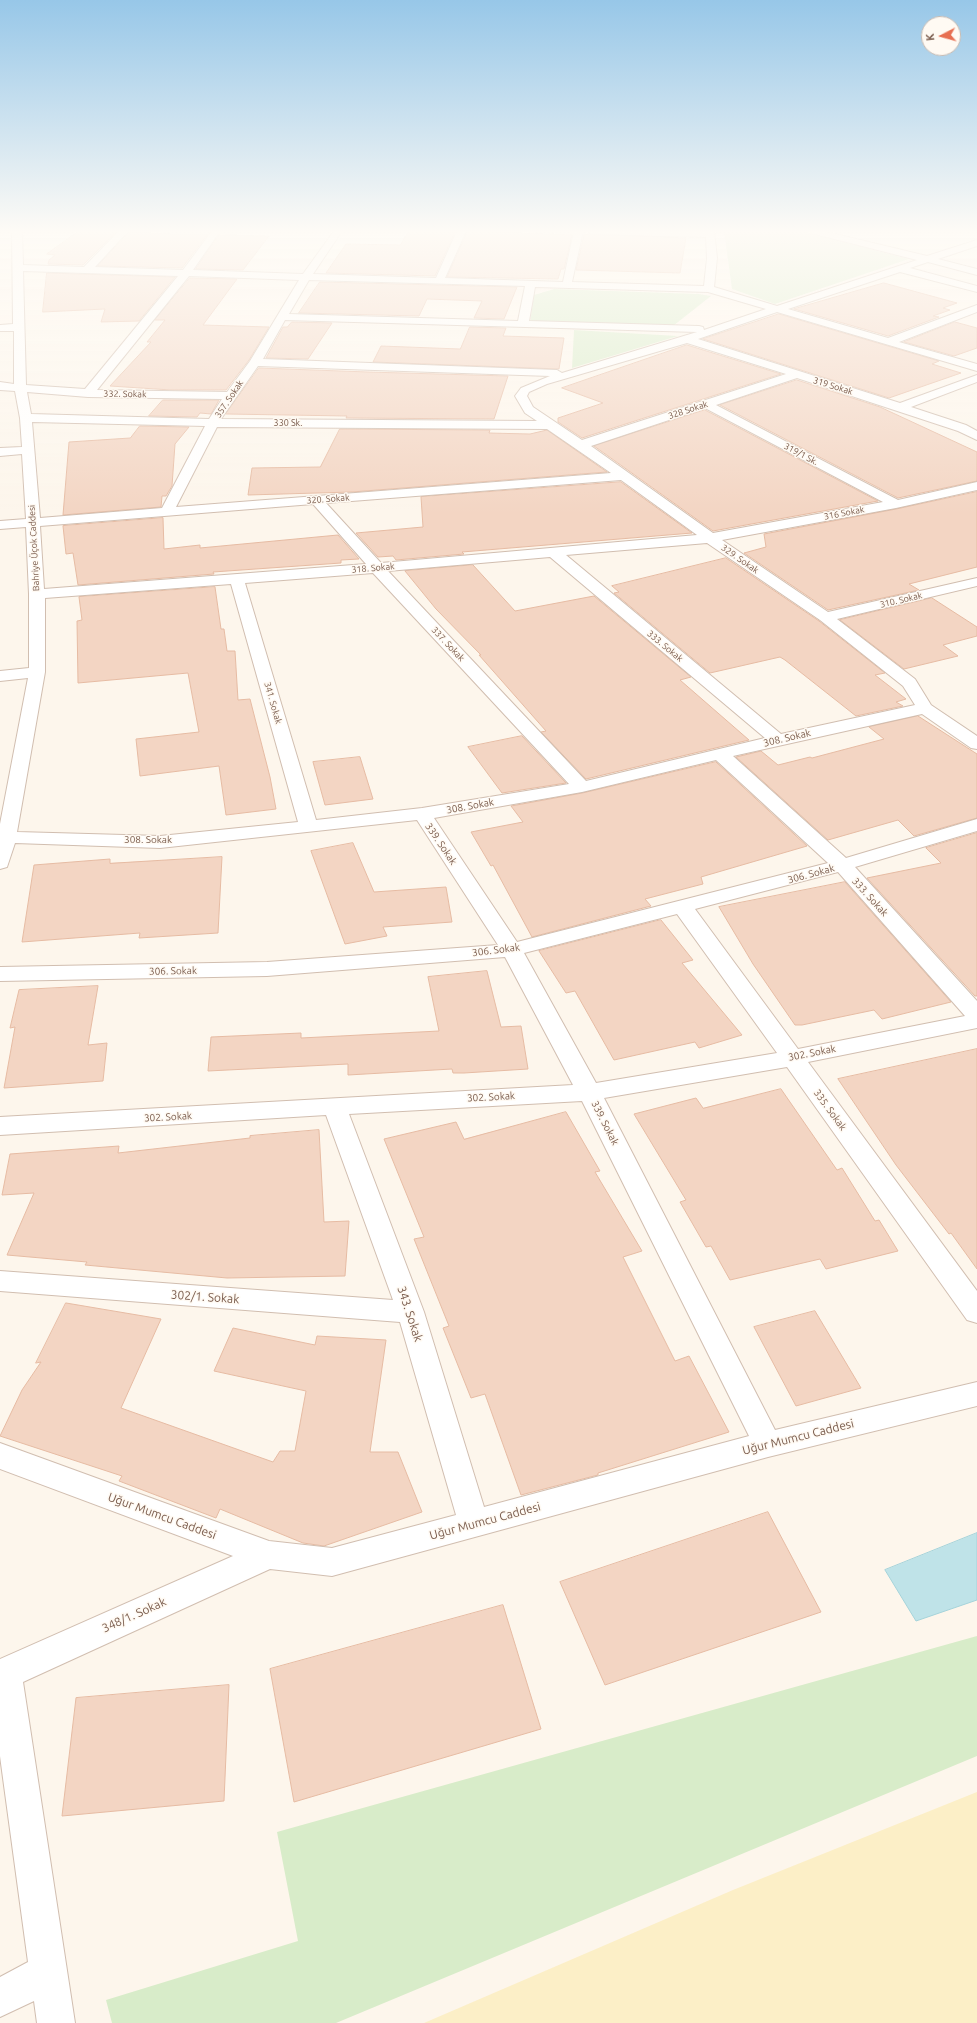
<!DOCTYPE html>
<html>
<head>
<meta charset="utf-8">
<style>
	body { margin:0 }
	#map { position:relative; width:977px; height:2023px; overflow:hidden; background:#fdf6ec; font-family:Ubuntu,sans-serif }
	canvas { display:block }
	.north { position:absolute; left:921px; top:16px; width:40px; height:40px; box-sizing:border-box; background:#fffaf3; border:1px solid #cabbb1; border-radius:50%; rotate:264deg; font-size:11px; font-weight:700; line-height:16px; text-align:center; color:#7a5c4d }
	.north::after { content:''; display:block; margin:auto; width:14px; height:18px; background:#e76f51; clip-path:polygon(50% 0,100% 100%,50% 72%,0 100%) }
</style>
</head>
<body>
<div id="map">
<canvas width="977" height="2023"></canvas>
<div class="north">K</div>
</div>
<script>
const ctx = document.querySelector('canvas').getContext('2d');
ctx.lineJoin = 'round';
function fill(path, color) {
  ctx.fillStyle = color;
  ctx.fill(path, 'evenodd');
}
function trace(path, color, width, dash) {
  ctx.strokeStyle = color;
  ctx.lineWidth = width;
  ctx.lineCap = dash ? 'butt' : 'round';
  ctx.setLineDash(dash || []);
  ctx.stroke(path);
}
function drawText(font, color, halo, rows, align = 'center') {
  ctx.font = font + ' Ubuntu,sans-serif';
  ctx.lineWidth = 3;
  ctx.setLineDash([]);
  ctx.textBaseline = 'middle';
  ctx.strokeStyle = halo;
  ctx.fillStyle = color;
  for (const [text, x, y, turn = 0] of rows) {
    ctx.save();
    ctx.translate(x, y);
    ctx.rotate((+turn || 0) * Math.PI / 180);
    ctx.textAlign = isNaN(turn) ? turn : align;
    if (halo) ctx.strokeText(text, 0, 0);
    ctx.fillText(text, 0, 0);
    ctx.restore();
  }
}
fill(new Path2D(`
	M724,231H802L909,259L775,304L732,289Z
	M554,289L699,294L711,296L673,326L530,323L534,295Z
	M574,330L678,336L572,368Z
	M977,1636V1756L336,2023H112L106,2000L298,1941L277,1832Z`), '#d8ecc9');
fill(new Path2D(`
	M977,1792V2023H424L733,1890Z`), '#fcefc7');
const water = new Path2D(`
	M977,1533V1600L916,1621L885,1570Z`);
fill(water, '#bfe3e8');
trace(water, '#a5d3da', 1);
const building = new Path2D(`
	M79,231H117L83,265L48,264L49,260L55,255L47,254Z
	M409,231L455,232L435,276L326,273L346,244L400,245Z
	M473,231L572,235L564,269H561L558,279L447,277L467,232Z
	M129,232L174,234H208L182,268L98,266Z
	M589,234L686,238L680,273L576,270L584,235Z
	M219,235L269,236L243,270L196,269Z
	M47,273L175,277L139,321L101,322L105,309L43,312Z
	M190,278L237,279L203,325L269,327L249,360L226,390H171L110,386L151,342H147L165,320H155Z
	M320,282L517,287L504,319L474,318L482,301L427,299L419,316L299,313Z
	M884,283L957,303L943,308L950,310L933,316L939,317L888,336L794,309Z
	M779,314L939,361L932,364L961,373L889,398L703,339Z
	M292,322L332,323L308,359L266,358L283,327H287Z
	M955,322L977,328V348L954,356L904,342Z
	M470,327L506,328L503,336L564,338L559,369L373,362L381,346L460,349Z
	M687,345L781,374L582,438L558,422V418L603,403L562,388Z
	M259,368L368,372L508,376L494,419L346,418L347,416L226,414Z
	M797,380L880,407L977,452V481L898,498L720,405Z
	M163,400H219L211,414L200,413L197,417L149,416Z
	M705,410L878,501L713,531L594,446Z
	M140,426L189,427L175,444L172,486L166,496H162L161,507L63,515L69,442L130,438Z
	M340,429L490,430L489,433L530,434L547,430L607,472L352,492L248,495L252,468L320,467Z
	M621,482L692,533L462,552L464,554L396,560L393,556L378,557L356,533L423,527L421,497Z
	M977,492V567L909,584L919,590L828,610L744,553L766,547L764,534L896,509Z
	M163,518L164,549L200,545V548L338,535L359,559L341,560V563L213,572L214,574L78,585L73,553L66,554L63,526Z
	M726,558L819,621L885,673L875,675L906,699L896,702L903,706L856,716L785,660L780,657L710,673L614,593L619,592L612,586Z
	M473,565L515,611L594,596L691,677L680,680L749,740L586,779L541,732L546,731L479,655H481L436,609L405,571Z
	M215,587L221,629H224L227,651H235L238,700L250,699L270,777L276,809L226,815L219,766L140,776L136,739L199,732L188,673L78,683L77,621L82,620L79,597Z
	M932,598L977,627V636L943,645L958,656L904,669L840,620Z
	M918,716L977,754V818L914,836L898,820L828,840L736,757L761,751L778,765L810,757L812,758L884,739L869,727Z
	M522,736L566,783L502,793L468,747Z
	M360,757L373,799L325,805L313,762Z
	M716,762L807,846L701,877L703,884L645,899L651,906L532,937L493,865L491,866L471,832L523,822L511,806L582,793Z
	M977,833V996H975L867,878L941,863L926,848Z
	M353,843L374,892L446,887L452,922L383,927L387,936L345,944L311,851Z
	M222,857L218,933L139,938L140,933L22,942L34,865L110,859V863Z
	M845,882L951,1002L882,1019L874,1010L802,1025H795L753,964L719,907Z
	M661,920L693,960L682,963L742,1035L699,1048L695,1042L614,1060L575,991L566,993L539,951Z
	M487,971L501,1027L521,1026L528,1069L464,1073H453L452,1069L348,1075V1064L208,1071L211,1037L301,1033V1038L439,1031L428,977Z
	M98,986L88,1045L107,1043L103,1081L4,1088L15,1027L10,1028L19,990Z
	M977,1049V1269L951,1233L949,1234L896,1165L838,1079Z
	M781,1089L837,1170L842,1168L875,1221L879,1220L898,1251L826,1269L820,1259L730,1280L711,1246L706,1247L680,1202L686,1200L634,1114L696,1098L703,1108Z
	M566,1112L600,1171L595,1172L642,1251L623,1257L675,1361L689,1356L729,1432L598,1473V1475L521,1495L485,1394L471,1398L443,1328L449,1326L414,1239L424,1237L384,1139L456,1122L464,1139Z
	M319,1130L324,1222L349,1221L345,1276L227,1278L85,1265L87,1262L7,1255L34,1193L2,1195L10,1154L119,1146L118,1153L250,1138V1136Z
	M66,1303L161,1319L121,1408L273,1462L280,1451H295L306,1391L214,1371L233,1328L315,1345L317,1336L386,1340L370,1452H398L422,1512L324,1546L303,1543L220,1509L216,1518L119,1481L122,1476L0,1436L22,1390L41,1362L36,1363Z
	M815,1311L861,1388L796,1406L754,1327Z
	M768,1512L821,1612L605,1685L560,1582Z
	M503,1605L541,1729L294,1802L270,1669Z
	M229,1685L224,1801L62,1816L76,1698Z`);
fill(building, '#f3d5c3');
trace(building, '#e6bba3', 1);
const minor = new Path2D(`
	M12,231H22L23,265L84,267L119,231H128L95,267L183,270L212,231H220L193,270L303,274L334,231H342L313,274L436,278L457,231H466L445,278L563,282L574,231H583L572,282L704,286L707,258L706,237L592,234L587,231H714L717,258L714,287L777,306L917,260L811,233L810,231H823L927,256L977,240V246L938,259L977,269V275L928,262L910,268L977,286V292L900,272L788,309L888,338L977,305V312L899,342L977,364V371L777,312L698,339L900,403L977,375V382L911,407L966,425L977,431V440L958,431L797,378L716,405L898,500L977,482V490L896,508L722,540L828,612L977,578V586L837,619L915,679L931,705L977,736V749L971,748L922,714L733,756L846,858L977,819V831L855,867L977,1001V1028L808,1062L977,1291V1323L967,1320L787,1067L604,1098L775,1430L977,1382V1406L768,1457L332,1576L270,1569L23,1682L75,2023H37L34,2001L0,2017V1977L28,1962L0,1756V1659L233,1556L0,1469V1443L269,1541L332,1548L456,1515L400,1322L0,1291V1271L393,1300L326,1115L0,1135V1117L573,1085L505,957L267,976L0,981V967L267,962L498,945L417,820L160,848L15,843L7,867L0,869V824L28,678L0,681V671L29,668V594L26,527L0,529V521L26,519L22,454L0,456V448L22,447L20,418L15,391L0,390V382L14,384V331H0V325L13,324ZM23,271L178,276L85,389L26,385ZM189,276L299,280L250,361L227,392L97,390ZM309,280L525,286L518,321L289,314ZM535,287L708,292L766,309L704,330L703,327L699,326L529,321ZM285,320L697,332L562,373L557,370L263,359ZM687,343L786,374L582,440L533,407L527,396L529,392L547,384ZM258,366L550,376L521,388L515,396L525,413L537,421L221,419ZM27,392L88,397L222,399L209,419L31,414ZM705,408L883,502L713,533L591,446ZM32,422L205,426L162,508L40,518ZM217,427L547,429L611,473L176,507ZM621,480L697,535L381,563L326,503ZM313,504L366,564L44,589L40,526ZM707,543L820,620L903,686L915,705L781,734L566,555ZM550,557L765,738L586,781L388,571ZM373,573L569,784L422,808L316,820L245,583ZM231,584L298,822L160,836L17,832L45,672V598ZM716,760L828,863L517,942L434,818L582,792ZM838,872L965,1016L798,1049L695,909ZM677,914L777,1053L596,1083L524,953ZM582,1101L749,1436L484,1507L424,1312L349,1114Z`);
trace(minor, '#d1beb0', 2);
fill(minor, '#fff');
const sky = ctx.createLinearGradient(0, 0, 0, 514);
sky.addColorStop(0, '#97c7e8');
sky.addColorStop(0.45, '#fefbf6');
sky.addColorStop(1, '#fefbf600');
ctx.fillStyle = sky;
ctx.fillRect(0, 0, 977, 514);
drawText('9px', '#7a5c4d', '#fffaf3', [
	["319 Sokak",833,386,17],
	["332. Sokak",125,394,1],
	["357. Sokak",229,399,-56],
	["328 Sokak",688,410,-18],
	["330 Sk.",288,423],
	["319/1 Sk.",801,454,28],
	["320. Sokak",328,499,-4],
	["316 Sokak",844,513,-11],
	["Bahriye Üçok Caddesi",34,548,-93],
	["329. Sokak",740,559,35],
	["318. Sokak",373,568,-5],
	["310. Sokak",901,600,-13],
	["337. Sokak",448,644,47],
	["333. Sokak",665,646,40],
	["341. Sokak",273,703,74]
]);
drawText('10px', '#7a5c4d', '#fffaf3', [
	["308. Sokak",787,738,-13],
	["308. Sokak",470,806,-10],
	["308. Sokak",148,840],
	["339. Sokak",441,844,56],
	["306. Sokak",811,874,-15],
	["333. Sokak",870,897,48],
	["306. Sokak",496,950,-7],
	["306. Sokak",173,971,-1],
	["302. Sokak",812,1053,-11],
	["302. Sokak",491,1097,-3],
	["335. Sokak",830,1110,54],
	["302. Sokak",168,1117,-3],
	["339. Sokak",605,1123,63]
]);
drawText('12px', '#7a5c4d', '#fffaf3', [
	["302/1. Sokak",205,1297,4],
	["343. Sokak",410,1314,72],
	["Uğur Mumcu Caddesi",798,1437,-14],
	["Uğur Mumcu Caddesi",162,1516,20],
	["Uğur Mumcu Caddesi",485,1521,-15],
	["348/1. Sokak",134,1615,-24]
]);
</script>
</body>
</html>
